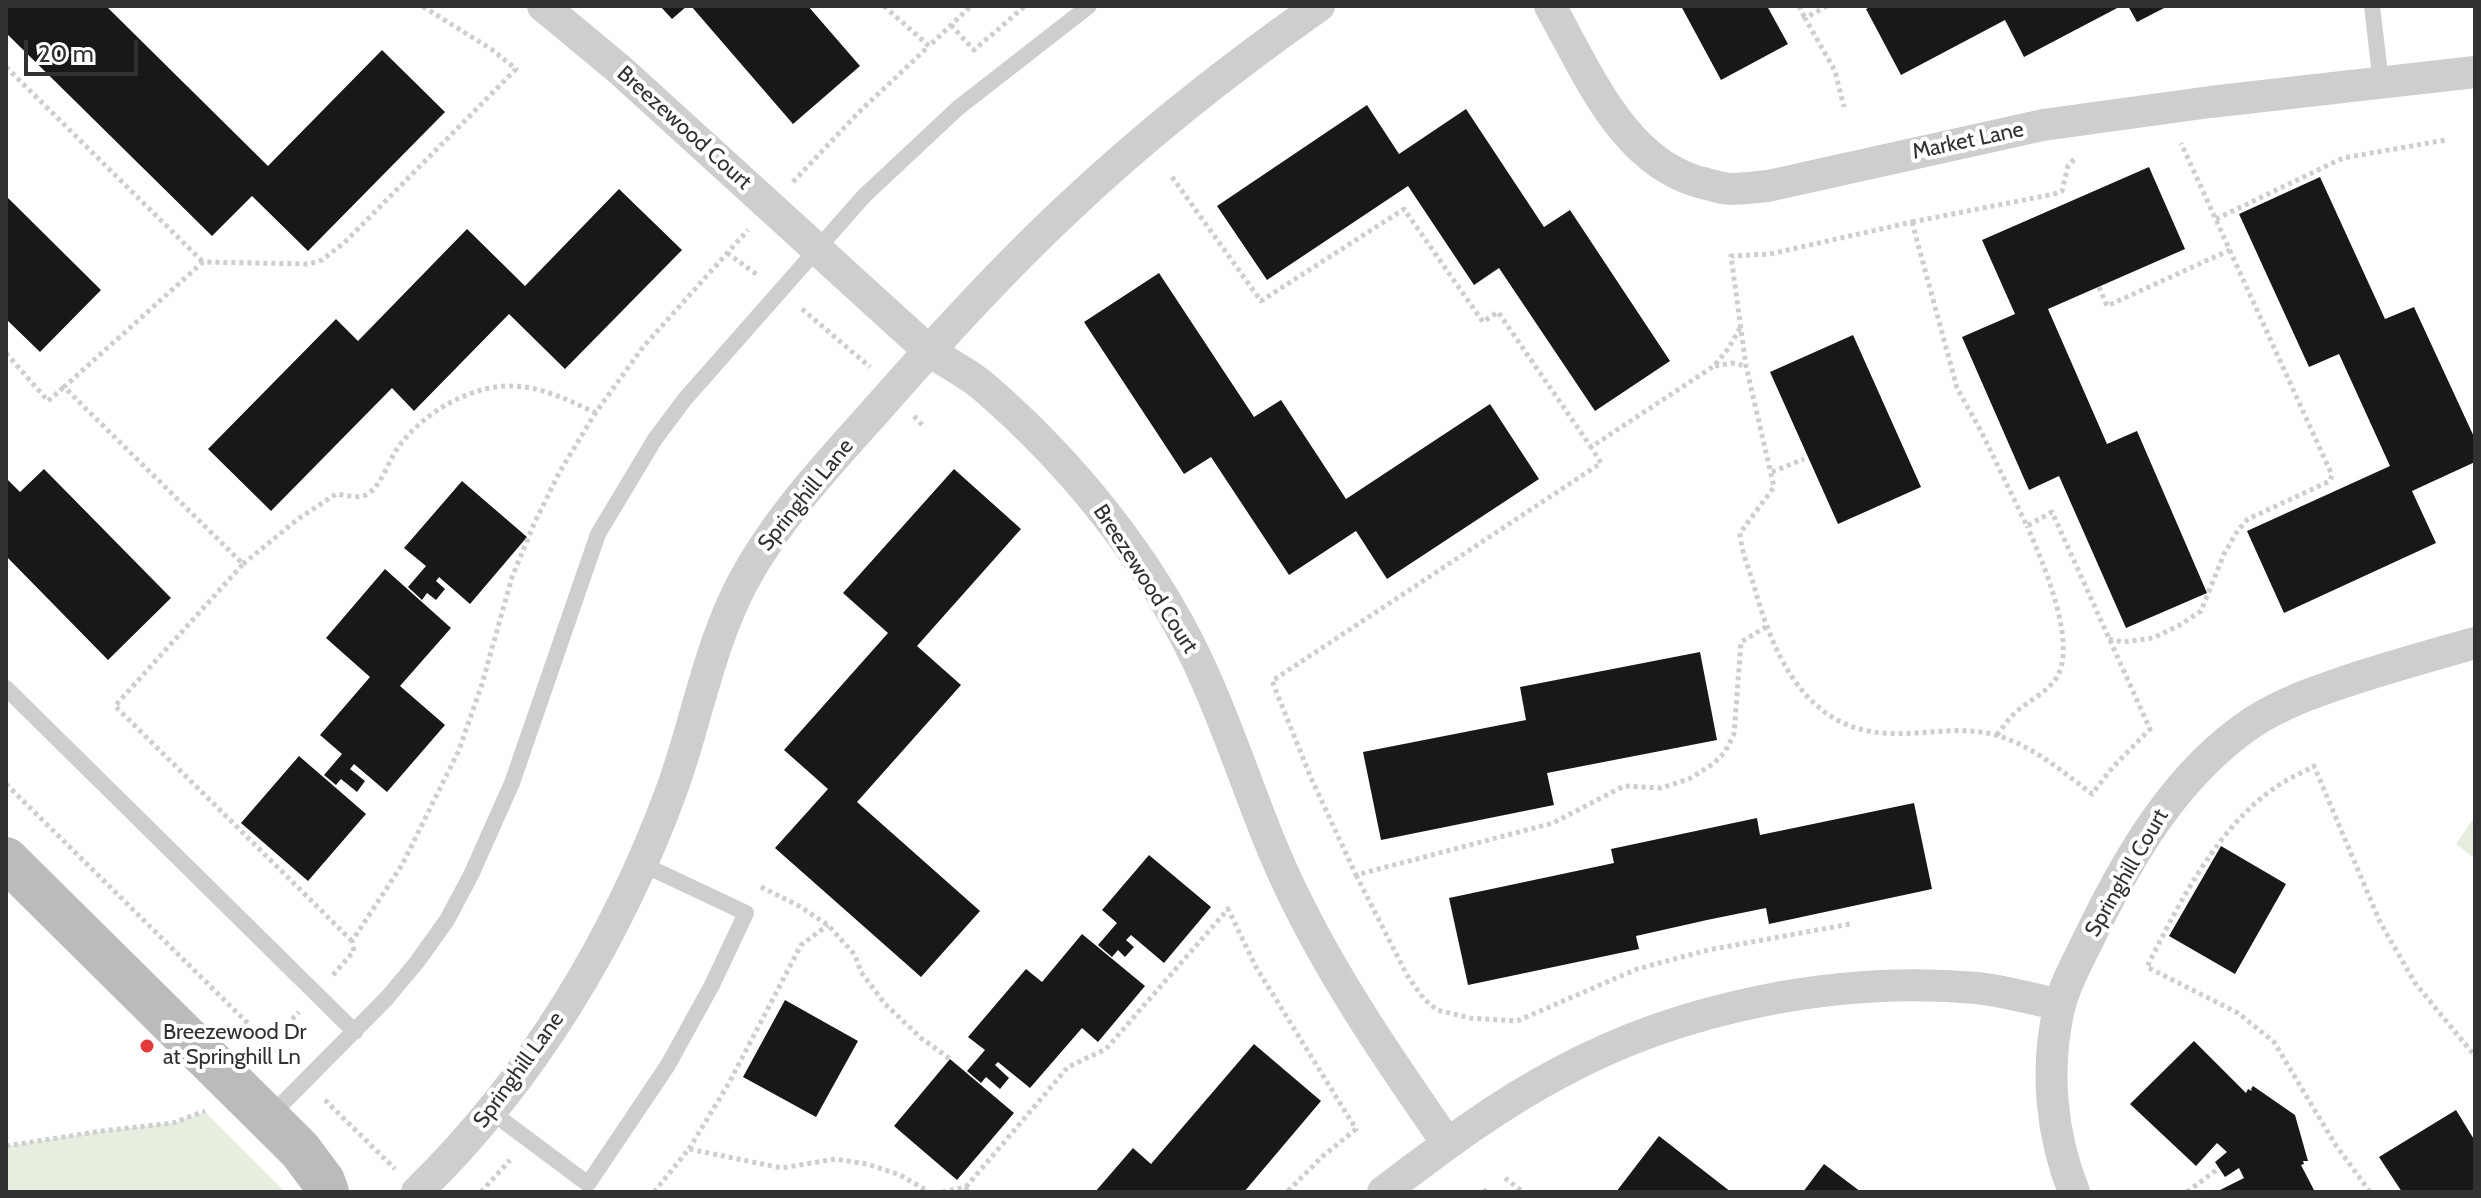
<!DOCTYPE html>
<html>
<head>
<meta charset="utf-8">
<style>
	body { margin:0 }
	#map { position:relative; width:2481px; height:1198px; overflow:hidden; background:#fff; font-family:Cabin,sans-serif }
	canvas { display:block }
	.frame { position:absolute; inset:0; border:8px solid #313131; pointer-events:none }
	.scale { position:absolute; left:24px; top:40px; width:114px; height:36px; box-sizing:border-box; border:4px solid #313131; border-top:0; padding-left:10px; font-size:24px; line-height:28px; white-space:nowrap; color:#313131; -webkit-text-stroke:6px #fff; paint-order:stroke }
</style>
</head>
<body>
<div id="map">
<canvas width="2481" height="1198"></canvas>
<div class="frame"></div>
<div class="scale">20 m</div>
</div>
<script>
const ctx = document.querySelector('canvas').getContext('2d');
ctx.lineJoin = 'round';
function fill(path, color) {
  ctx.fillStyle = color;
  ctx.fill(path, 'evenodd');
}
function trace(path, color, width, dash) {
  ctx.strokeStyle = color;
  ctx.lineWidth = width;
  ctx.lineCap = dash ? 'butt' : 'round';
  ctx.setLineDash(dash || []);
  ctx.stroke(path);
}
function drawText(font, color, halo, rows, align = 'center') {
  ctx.font = font + ' Cabin,sans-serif';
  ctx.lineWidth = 8;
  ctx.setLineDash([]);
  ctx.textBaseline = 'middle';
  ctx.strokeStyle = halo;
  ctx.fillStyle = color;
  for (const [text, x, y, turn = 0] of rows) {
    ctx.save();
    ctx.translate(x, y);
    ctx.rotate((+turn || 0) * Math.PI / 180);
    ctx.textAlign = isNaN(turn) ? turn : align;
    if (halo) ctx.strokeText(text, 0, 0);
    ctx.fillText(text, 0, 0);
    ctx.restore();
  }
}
fill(new Path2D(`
	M2475,816V859L2456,844Z
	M205,1112L285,1192H6V1146L102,1131L173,1123Z`), '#e6eee0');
fill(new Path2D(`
	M6,6H106L268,166L382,50L445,112L308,251L252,196L212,236L6,33Z
	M660,6H687L672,19Z
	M691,6H808L860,66L793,124Z
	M1681,6H1767L1788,44L1721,80Z
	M1872,6H2121L2024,57L2005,20L1901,75L1866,9Z
	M2128,6H2168L2137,22Z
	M1367,105L1399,154L1466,109L1544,227L1570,210L1670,361L1595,411L1499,268L1474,285L1408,186L1267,280L1217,206Z
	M2149,167L2185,249L2048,309L2107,444L2137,431L2207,593L2126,628L2059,476L2029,490L1962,337L2015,314L1982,240Z
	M2320,177L2385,319L2414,307L2475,439V462L2412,491L2436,543L2284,613L2247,531L2390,466L2339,354L2309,367L2239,214Z
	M619,189L682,250L565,369L509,314L414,411L392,388L271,511L208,449L336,319L358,341L467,229L525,286Z
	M6,196L101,290L40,352L6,319Z
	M1159,273L1254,417L1281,400L1346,499L1490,404L1539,479L1387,579L1356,531L1289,575L1211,457L1184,474L1084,322Z
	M1853,335L1921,487L1838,524L1770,372Z
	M44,469L171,598L108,660L6,556V478L20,492Z
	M954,469L1021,529L917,646L961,685L857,802L980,911L921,977L775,848L828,789L784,750L888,633L843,593Z
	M462,481L527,537L470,604L439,577L436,581L445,589L436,600L427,593L422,600L408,587L426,566L404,548Z
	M385,569L451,628L400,686L445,725L387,792L354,764L350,769L365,781L357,792L341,779L336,785L324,775L342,754L320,735L370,677L326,638Z
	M1700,652L1717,740L1547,773L1554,805L1381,840L1363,752L1526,720L1520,687Z
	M299,756L366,814L308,881L241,823Z
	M1914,803L1932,889L1769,924L1766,908L1707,920L1636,936L1639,949L1468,985L1449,898L1614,863L1611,849L1757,818L1760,835Z
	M2221,846L2286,884L2235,974L2169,936Z
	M1149,855L1211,907L1164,963L1131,935L1126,940L1134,947L1125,957L1118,950L1112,957L1098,945L1117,923L1102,910Z
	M1082,934L1145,986L1098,1042L1082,1028L1030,1088L998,1062L995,1065L1009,1078L1000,1089L986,1077L981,1083L967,1071L985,1050L968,1037L1026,969L1042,982Z
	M785,1000L858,1041L816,1117L743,1077Z
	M2194,1041L2246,1093L2248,1089L2252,1091L2251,1089L2253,1086L2295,1115L2308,1161H2303L2304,1164L2301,1165L2315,1192H2216L2244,1178L2239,1168L2225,1177L2215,1162L2227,1152L2217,1143L2196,1166L2130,1104Z
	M1254,1044L1321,1101L1244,1192H1095L1133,1148L1151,1164Z
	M950,1059L1014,1113L957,1180L894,1126Z
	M2456,1110L2475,1141V1192H2402L2379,1157Z
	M1659,1136L1731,1192H1616Z
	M1824,1164L1861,1192H1803Z`), '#181818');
trace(new Path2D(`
	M884,6L929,46L971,6
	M1799,6L1805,18
	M1827,6L1805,18L1835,71L1844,107
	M951,25L974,50L1025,6
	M6,67L203,262
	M1172,177L1261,301L1404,209L1483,322L1498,312L1591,447
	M793,182L858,113L929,46
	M2216,219L2343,158L2446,140
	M1912,222L1957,388L1981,431L2027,526L2052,512L2150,729L2112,768L2092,794C2063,772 2034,747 1999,736C1955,722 1908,741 1864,730C1798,715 1770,644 1754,586C1749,569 1741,551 1740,533L1774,487L1746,366L1731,256L1770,254Z
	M1912,222L2054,194L2062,191L2068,166L2076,157
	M727,253L759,276
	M2099,287L2107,306L2230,250
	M802,309L870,367
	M1740,328L1728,349L1714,366L1591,447L1601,463L1272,681L1311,778L1356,875L1553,823L1624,786L1661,788L1689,779L1713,764L1725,752L1734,734L1741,642L1766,627
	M6,353L48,401L64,387
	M1715,366L1732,363L1746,366
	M914,416L923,426
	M1772,472L1804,459
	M243,564L298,519L336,494C346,495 357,499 366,495C381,487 388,462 397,449C421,414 471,384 514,386C543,387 570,401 596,413
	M2109,639L2123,642L2153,638L2180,625L2201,611L2224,554L2238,530L2248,519L2330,481L2332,475L2181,143
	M1997,735C2003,727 2009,718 2017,711C2029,701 2045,693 2055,680C2080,647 2042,560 2027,526
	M6,784L287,1062
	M1356,875L1407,975L1424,999L1437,1010L1470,1018L1517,1021L1637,969L1708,950L1850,924
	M761,887L799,906L828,925L855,955L861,972L885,1004L921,1038L950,1059
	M352,941L115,706L243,564L64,387L203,262L309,264L322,260L345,242L516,69L491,49L422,6
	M333,975L354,951L352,941L402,865L459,750L482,684L512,577L534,524L559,473L594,415L643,347L748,230
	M259,1054L299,1012
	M325,1100L395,1169
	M6,1146L102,1131L173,1123L205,1111
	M689,1149L729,1083L801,945L828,925
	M1505,1178L1523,1192
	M966,1187L1068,1067L1106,1049L1228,909L1256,967L1356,1129L1323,1156L1287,1192
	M481,1192L510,1160
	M654,1192L689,1149L782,1168L835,1159L867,1164L900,1175L929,1192
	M942,1192L966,1187L967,1192
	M1484,1192L1489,1188
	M2187,1192L2219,1168
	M2370,1192L2335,1144L2274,1042L2238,1013L2147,967C2178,905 2217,827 2276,787C2287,779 2302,773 2314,766L2380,922L2415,983L2475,1056`), '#cecece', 5, [4, 4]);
trace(new Path2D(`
	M2372,6L2381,83
	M6,688L355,1032
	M490,1111L588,1184L668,1065L712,985L746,913L642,864
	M269,1117L387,998L417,962L447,920L471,875L512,783L598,534L655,439L685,399L864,196L958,108L1089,6`), '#cecece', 16);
trace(new Path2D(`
	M543,6L619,69L929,351C947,363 968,373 984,387C1071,462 1149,558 1198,662C1235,740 1258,825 1297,902C1339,987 1393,1065 1447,1143
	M1550,6C1588,73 1624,166 1707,184C1715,186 1724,189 1731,189C1743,189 1756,187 1768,186L2043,125L2210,102L2475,72
	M417,1192C532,1080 617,939 672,789C697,720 709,645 744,580C780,514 831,461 880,406C939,339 999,273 1064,212C1143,137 1229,69 1319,6
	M1383,1192C1440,1149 1496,1106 1559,1073C1682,1006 1838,976 1977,988C2004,991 2033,999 2060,1005
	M2074,1192C2051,1134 2045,1070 2059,1008C2065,983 2079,959 2090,936C2129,855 2177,773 2253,722C2282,703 2315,692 2347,681C2389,667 2432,655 2475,643`), '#cecece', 32);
trace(new Path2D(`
	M6,859L300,1150L323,1181L327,1192`), '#bbb', 44);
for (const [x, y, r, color] of [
	[147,1046,8,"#e33938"]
]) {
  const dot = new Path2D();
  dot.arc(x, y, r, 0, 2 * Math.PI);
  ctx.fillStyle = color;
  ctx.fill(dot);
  trace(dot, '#fff', 3);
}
drawText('22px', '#313131', '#fff', [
	["Breezewood Court",684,128,42],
	["Market Lane",1968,141,-12],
	["Springhill Lane",806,495,-51],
	["Breezewood Court",1145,579,57],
	["Springhill Court",2127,873,-60],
	["Springhill Lane",519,1070,-54]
]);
drawText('22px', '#313131', '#fff', [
	["Breezewood Dr",163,1033],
	["at Springhill Ln",163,1058]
], 'left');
</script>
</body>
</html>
